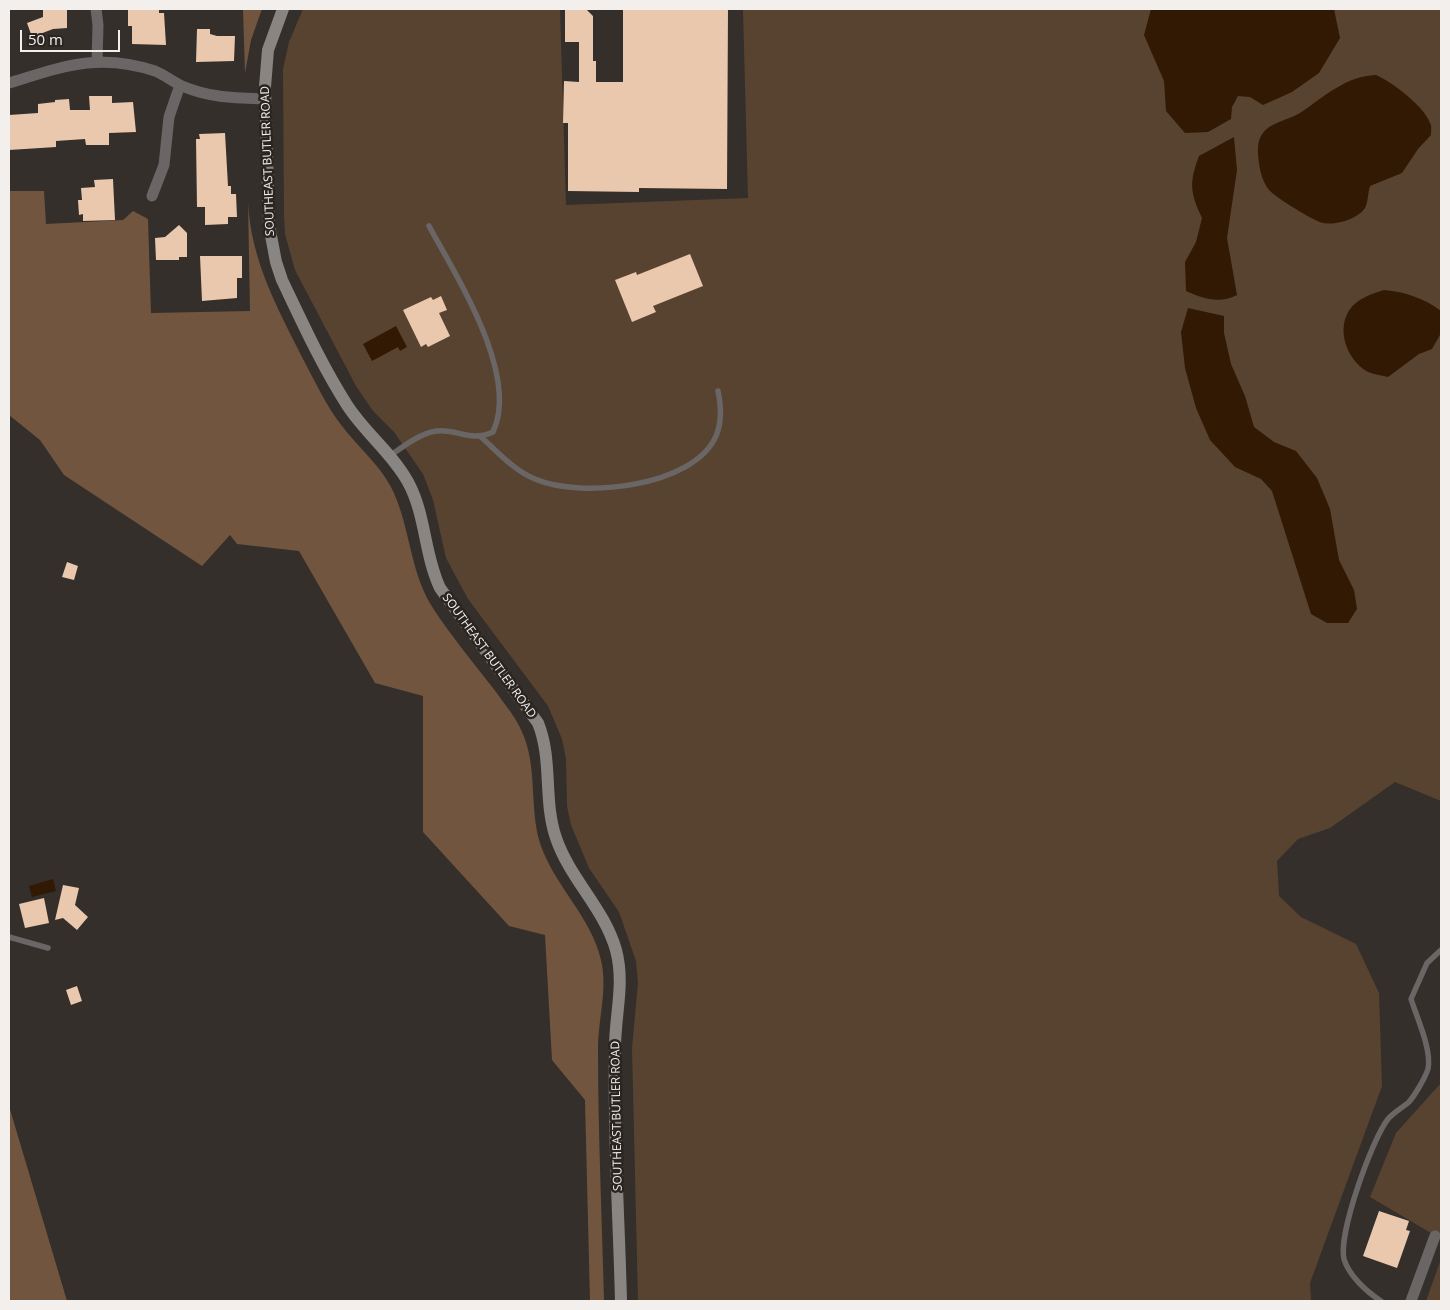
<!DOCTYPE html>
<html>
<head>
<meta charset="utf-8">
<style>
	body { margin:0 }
	#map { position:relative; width:1450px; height:1310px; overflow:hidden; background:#342f2b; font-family:"Open Sans",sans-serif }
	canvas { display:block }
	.frame { position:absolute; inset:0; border:10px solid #f3efed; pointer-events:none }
	.scale { position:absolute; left:20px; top:30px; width:100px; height:22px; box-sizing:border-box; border:2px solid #f3efed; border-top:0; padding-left:6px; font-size:15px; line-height:18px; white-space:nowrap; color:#f3efed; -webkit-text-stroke:4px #2a2521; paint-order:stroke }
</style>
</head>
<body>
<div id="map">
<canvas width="1450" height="1310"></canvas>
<div class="frame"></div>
<div class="scale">50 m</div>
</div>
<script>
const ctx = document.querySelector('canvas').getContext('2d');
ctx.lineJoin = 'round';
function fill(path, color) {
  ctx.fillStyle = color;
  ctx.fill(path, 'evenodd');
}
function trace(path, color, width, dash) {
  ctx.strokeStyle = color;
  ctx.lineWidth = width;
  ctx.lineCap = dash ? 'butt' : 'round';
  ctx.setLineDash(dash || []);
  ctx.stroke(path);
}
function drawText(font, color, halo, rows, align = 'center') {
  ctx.font = font + ' "Open Sans",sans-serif';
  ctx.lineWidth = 5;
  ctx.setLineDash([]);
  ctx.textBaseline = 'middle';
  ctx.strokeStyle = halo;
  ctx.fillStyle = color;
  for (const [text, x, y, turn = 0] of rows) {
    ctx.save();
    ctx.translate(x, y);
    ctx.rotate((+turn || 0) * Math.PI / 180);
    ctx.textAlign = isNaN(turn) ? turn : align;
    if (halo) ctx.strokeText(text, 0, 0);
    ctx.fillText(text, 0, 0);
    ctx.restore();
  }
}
fill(new Path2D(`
	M303,9H560L566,205L748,198L743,9H1441V801L1395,782L1330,828L1298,839L1277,861L1279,896L1301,917L1356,944L1379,993L1382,1086L1310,1283L1311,1301H638L632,1048L638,983L636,961L619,912L589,868L571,825L567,806L566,759L562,739L548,706L468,599L446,558L433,500L423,474L394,432L373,411L356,386L295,270L285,234L284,215L283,69L289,42Z
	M1441,1083V1239L1370,1197L1396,1133Z
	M1441,1260V1301H1426L1440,1262Z`), '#584331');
fill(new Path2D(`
	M243,9H262L251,40L245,73Z
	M9,191H44L46,224L123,220L133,211L148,219L151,313L250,311L248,202C251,261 277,307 303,359C315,381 326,406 342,426C358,447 378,463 391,487C410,524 409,568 431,605C450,635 474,663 496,692C505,705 516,717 522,732C538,767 529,807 540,843C554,886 591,916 601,960C608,990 598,1019 598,1049C598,1133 602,1217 604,1301H590L585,1100L552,1060L545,935L509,926L423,832V696L375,683L299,551L237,544L230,535L202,566L64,475L40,440L9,415Z
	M9,1106L67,1301H9Z`), '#72553e');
fill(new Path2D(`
	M1151,9H1334L1340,38L1319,73L1292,92L1263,105L1250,97L1238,96L1232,107L1231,119L1208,132L1185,133L1166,111L1164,81L1144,35Z
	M1376,75C1392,82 1424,106 1430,123C1432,126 1431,132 1431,135L1418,149L1402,173L1370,186C1368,192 1368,203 1365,208C1358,219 1333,227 1320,222C1311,219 1275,197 1269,190C1261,180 1259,166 1258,154C1258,146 1258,139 1263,133C1272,121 1291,120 1303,111C1326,95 1347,76 1376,75Z
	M1234,137L1237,170L1227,238L1237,295C1219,304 1204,299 1186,291L1185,262L1196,242L1202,218C1190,192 1189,183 1199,156Z
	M1384,290C1405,292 1424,298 1441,311V333L1432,349L1419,354L1388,377C1379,375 1369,374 1362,368C1345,354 1337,328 1350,309C1358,298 1372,294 1384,290Z
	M1188,308L1224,316V333L1231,364L1245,396L1254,427L1274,442L1296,451L1317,478L1330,509L1339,560L1354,590L1357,609L1348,623H1327L1311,614L1272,491L1261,479L1235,467L1210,440L1196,408L1185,368L1181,332Z
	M396,326L407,347L400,351L398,347L372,361L363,344Z
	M53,879L56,891L32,897L29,886Z`), '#311903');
fill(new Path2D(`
	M43,9H67V28L53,29L32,37L27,23L43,17Z
	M128,9H159V13H164L166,45L132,44V26H128Z
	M565,9H586L593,16V61H596V82H623V9H728L727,189L639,188V192L568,191V123H563L564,81L579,82V42H565Z
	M197,29H210V34L217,36H235L234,61L196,62Z
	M89,96H112V103L133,102L136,132L109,133V145H86L85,139L56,141V147L9,150V115L38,113V104L55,102V100L69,99L70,110H90Z
	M225,133L228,186H231V194H236L237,217H228V224L205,225V207H197L196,139H200L199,134Z
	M113,179L115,220L83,221V214L79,215L78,200H82L81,188L95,187L94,180Z
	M179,225L187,233V257H179V260H156L155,238L165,237Z
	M690,254L703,286L653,306L656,312L632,322L615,280L636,272L637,275Z
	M200,256H242V278H237V298L202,301Z
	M441,296L447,310L439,313L450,336L428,347L426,344L421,347L403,310L431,297L433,300Z
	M67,562L78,566L74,580L62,577Z
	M63,885L79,888L75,905L88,917L77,930L63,918L55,920Z
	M44,898L49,923L25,928L19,904Z
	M77,986L82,1001L71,1005L66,990Z
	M1379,1211L1409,1221L1406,1230L1410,1231L1397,1268L1363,1256Z`), '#e9c8ae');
trace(new Path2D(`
	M481,437C497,451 514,471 535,479C581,499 694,487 716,436C722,422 721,405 718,391
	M391,455C404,446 419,434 436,431C458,428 468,443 493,432C520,375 456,276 429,226
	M9,937L48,948
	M1381,1301C1367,1292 1349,1276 1344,1259C1338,1234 1372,1139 1388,1119C1394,1112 1402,1108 1409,1102C1415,1095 1425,1078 1428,1069C1432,1050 1417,1018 1411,999L1427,963L1441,950`), '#696665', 5.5);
trace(new Path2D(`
	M96,9L98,25L97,62
	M9,83C62,67 98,52 155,71C165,75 173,82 182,86C210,98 236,98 265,99
	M152,196L164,165L169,117L180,85
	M1411,1301L1435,1236`), '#696665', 11);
trace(new Path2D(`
	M283,9L268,50L265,87L269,225L276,262L282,280C302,322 322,366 347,405C365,433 392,453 408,482C426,515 424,554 440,588L538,723C553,760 543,800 556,838C570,879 604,908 616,950C625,984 615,1014 615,1048C613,1132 619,1217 621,1301`), '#898582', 12);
drawText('12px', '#f3efed', '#2a2521', [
	["SOUTHEAST BUTLER ROAD",268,161,-92],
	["SOUTHEAST BUTLER ROAD",489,656,54],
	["SOUTHEAST BUTLER ROAD",617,1116,-91]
]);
</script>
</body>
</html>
